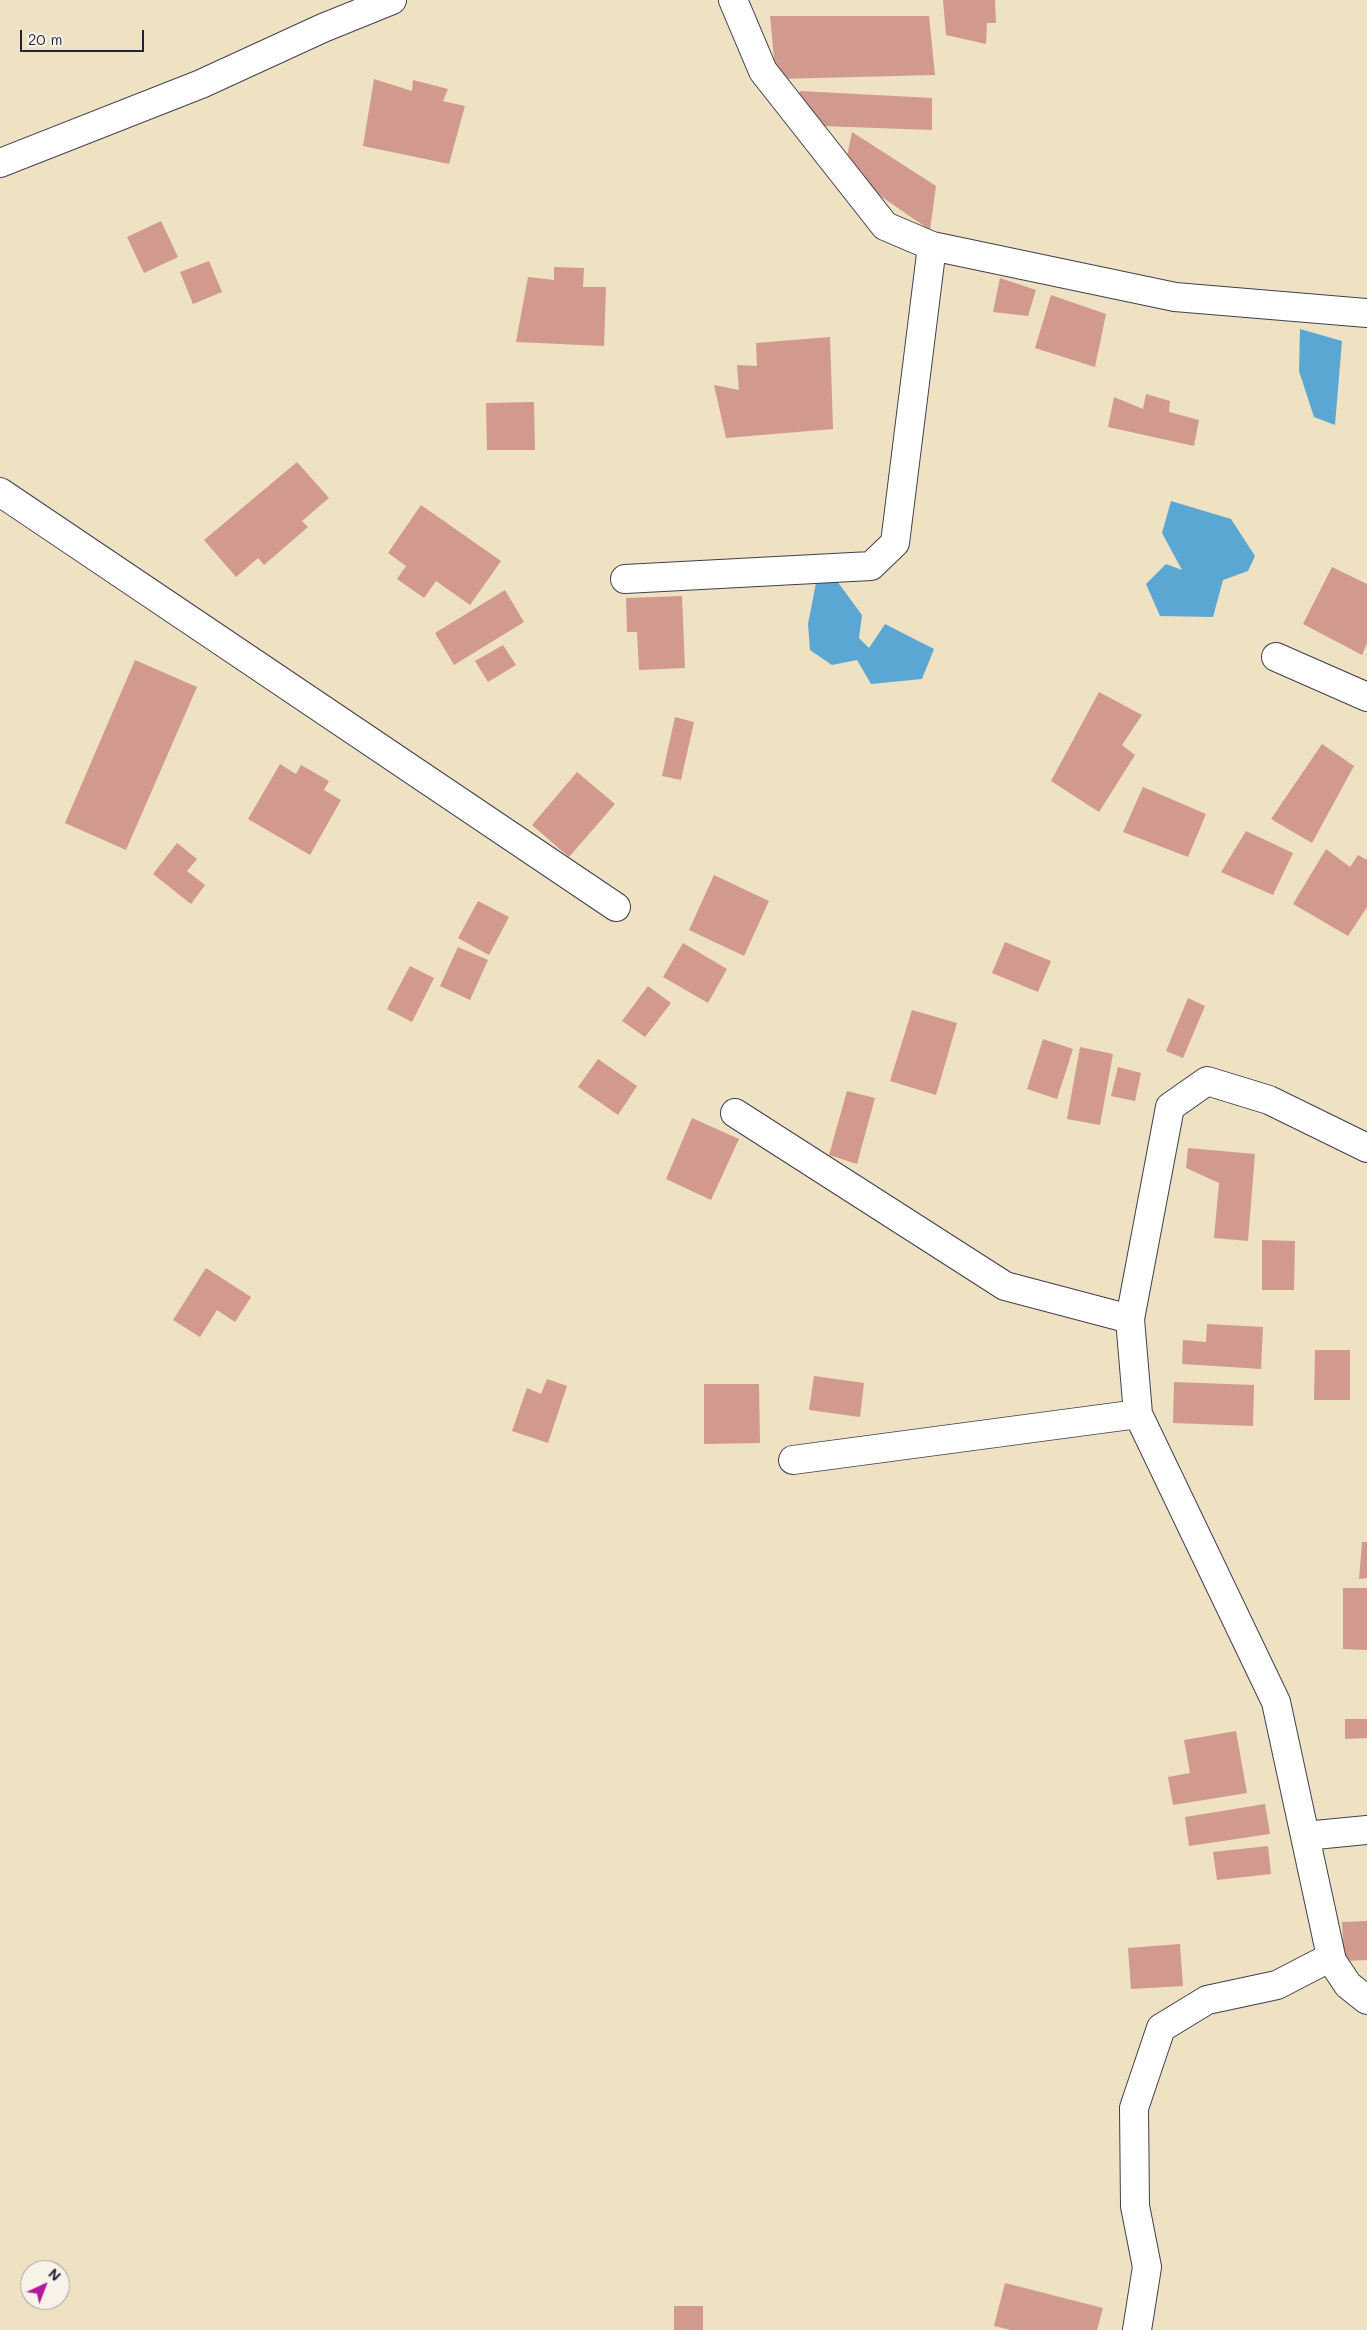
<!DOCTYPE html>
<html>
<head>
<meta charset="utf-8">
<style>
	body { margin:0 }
	#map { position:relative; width:1367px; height:2330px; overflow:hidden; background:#eee2c3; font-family:Mali,sans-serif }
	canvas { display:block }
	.north { position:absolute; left:20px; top:2260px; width:50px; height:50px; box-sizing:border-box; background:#f7f3e8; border:1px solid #a29fa3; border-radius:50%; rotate:43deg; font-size:14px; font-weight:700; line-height:20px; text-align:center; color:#22223b }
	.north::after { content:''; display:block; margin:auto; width:18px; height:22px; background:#b5179e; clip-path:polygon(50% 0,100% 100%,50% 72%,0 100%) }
	.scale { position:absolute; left:20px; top:30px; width:124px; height:22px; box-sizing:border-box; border:2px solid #22223b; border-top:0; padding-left:6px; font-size:15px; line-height:18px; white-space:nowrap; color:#22223b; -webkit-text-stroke:4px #f7f3e8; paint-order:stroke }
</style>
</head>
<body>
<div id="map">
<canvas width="1367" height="2330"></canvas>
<div class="north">N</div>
<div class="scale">20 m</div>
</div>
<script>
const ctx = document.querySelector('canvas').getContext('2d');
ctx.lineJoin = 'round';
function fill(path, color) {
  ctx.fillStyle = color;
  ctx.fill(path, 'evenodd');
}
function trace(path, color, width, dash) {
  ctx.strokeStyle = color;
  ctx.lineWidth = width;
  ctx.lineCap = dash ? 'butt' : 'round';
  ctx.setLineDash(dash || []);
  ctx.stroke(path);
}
fill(new Path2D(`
	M1300,329L1342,341L1335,425L1314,417L1299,371Z
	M1171,501L1231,519L1255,556L1248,571L1223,580L1213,617L1160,616L1146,584L1166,564L1182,570L1162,533Z
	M831,573L862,615L859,638L869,648L885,624L934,649L922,679L871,684L857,660L832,665L810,650L808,624L816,583Z`), '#5ba7d3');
fill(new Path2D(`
	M943,0H995L996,23H987L986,44L946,35Z
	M770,16H929L935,75L776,79Z
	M374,79L412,91L413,80L448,89L443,101L465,106L449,164L363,146Z
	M800,91L932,98V130L794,125Z
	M852,132L936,186L930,230L844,171Z
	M161,221L178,257L144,273L127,237Z
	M209,261L222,292L193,304L180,272Z
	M554,267L584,268L583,287H606L604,346L516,342L528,277L554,280Z
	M1000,278L1036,290L1028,316L993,312Z
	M1051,295L1106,314L1095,367L1035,348Z
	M830,337L833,429L726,438L714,385L739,390L737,365L757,366L756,343Z
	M1146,394L1170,401L1169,412L1199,420L1194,446L1108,427L1114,397L1143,409Z
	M534,402L535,450H487L486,403Z
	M297,462L329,498L302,521L308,527L264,565L258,558L236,577L204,540Z
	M421,505L501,561L470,605L436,581L424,598L397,579L406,566L388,553Z
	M1332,567L1367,584V643L1362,655L1303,624Z
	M505,590L524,622L454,665L435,633Z
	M682,596L685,668L639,670L637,632H627L626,598Z
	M503,645L516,665L488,682L475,661Z
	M135,660L197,687L126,850L65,823Z
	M1099,692L1142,715L1122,745L1135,755L1099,812L1051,781Z
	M675,717L694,722L681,780L662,776Z
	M1322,744L1354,766L1312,843L1271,819Z
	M280,764L296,774L301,765L329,781L324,790L341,800L310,855L248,819Z
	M577,772L615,804L569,857L532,825Z
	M1143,787L1206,814L1188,857L1123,832Z
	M1246,831L1293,853L1273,895L1221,872Z
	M177,843L197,859L187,871L205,885L191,904L153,874Z
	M1326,849L1350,867L1358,855L1367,860V907L1348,936L1293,904Z
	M714,875L769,901L744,956L689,930Z
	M478,901L509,917L489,955L458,938Z
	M1005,942L1051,961L1038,992L992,973Z
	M683,943L727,969L708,1003L663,977Z
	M458,947L488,960L470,1000L440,986Z
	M410,966L434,978L412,1022L387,1009Z
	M648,986L671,1003L645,1037L622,1021Z
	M1188,998L1205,1006L1183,1058L1166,1051Z
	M912,1010L957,1023L936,1095L890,1081Z
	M1043,1039L1073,1049L1057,1099L1027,1089Z
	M1080,1047L1113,1054L1100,1125L1067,1119Z
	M598,1059L637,1086L618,1115L578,1087Z
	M1118,1067L1141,1073L1135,1101L1111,1096Z
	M847,1091L875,1098L857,1164L829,1155Z
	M692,1118L739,1139L711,1200L666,1179Z
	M1188,1148L1255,1154L1248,1241L1214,1238L1219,1183L1186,1168Z
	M1262,1240L1295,1241L1294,1290H1262Z
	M206,1268L251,1297L235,1322L217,1310L200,1337L173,1320Z
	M1207,1324L1263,1327L1261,1369L1182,1364L1183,1340L1206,1342Z
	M1315,1350H1350V1400H1314Z
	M814,1376L864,1383L860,1417L809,1410Z
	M547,1379L567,1386L548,1443L512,1431L527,1388L541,1394Z
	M1174,1382L1254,1385L1253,1426L1173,1423Z
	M704,1384H759L760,1443L704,1444Z
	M1362,1542H1367V1578L1359,1579Z
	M1343,1588H1367V1650L1343,1649Z
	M1345,1719H1367V1738L1345,1739Z
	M1236,1731L1247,1793L1173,1805L1168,1777L1190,1773L1184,1740Z
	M1265,1804L1270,1834L1189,1846L1185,1817Z
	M1268,1846L1271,1874L1217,1880L1213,1852Z
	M1367,1921V1960L1344,1961L1342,1922Z
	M1180,1944L1183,1986L1131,1989L1128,1948Z
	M1005,2283L1103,2308L1097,2330H1011L994,2326Z
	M674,2306H703V2330H674Z`), '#d2998f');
const minor = new Path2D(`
	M733,0L763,71L885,226L932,246L1175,297L1367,313
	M0,163L201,84L323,28L392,0
	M0,492L616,907
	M625,579L871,566L895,543L932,246
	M1276,657L1367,697
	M735,1113L1005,1286L1130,1319
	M1367,1148L1269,1100L1207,1081L1170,1107L1130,1319L1138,1414L1276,1702L1332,1961L1348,1985L1367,2000
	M793,1460L1138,1414
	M1305,1836L1367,1830
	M1137,2330L1147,2267L1135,2206L1134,2108L1161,2028L1207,2000L1277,1985L1331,1957`);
trace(minor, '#413f4f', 30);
trace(minor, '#fff', 28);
</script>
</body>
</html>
